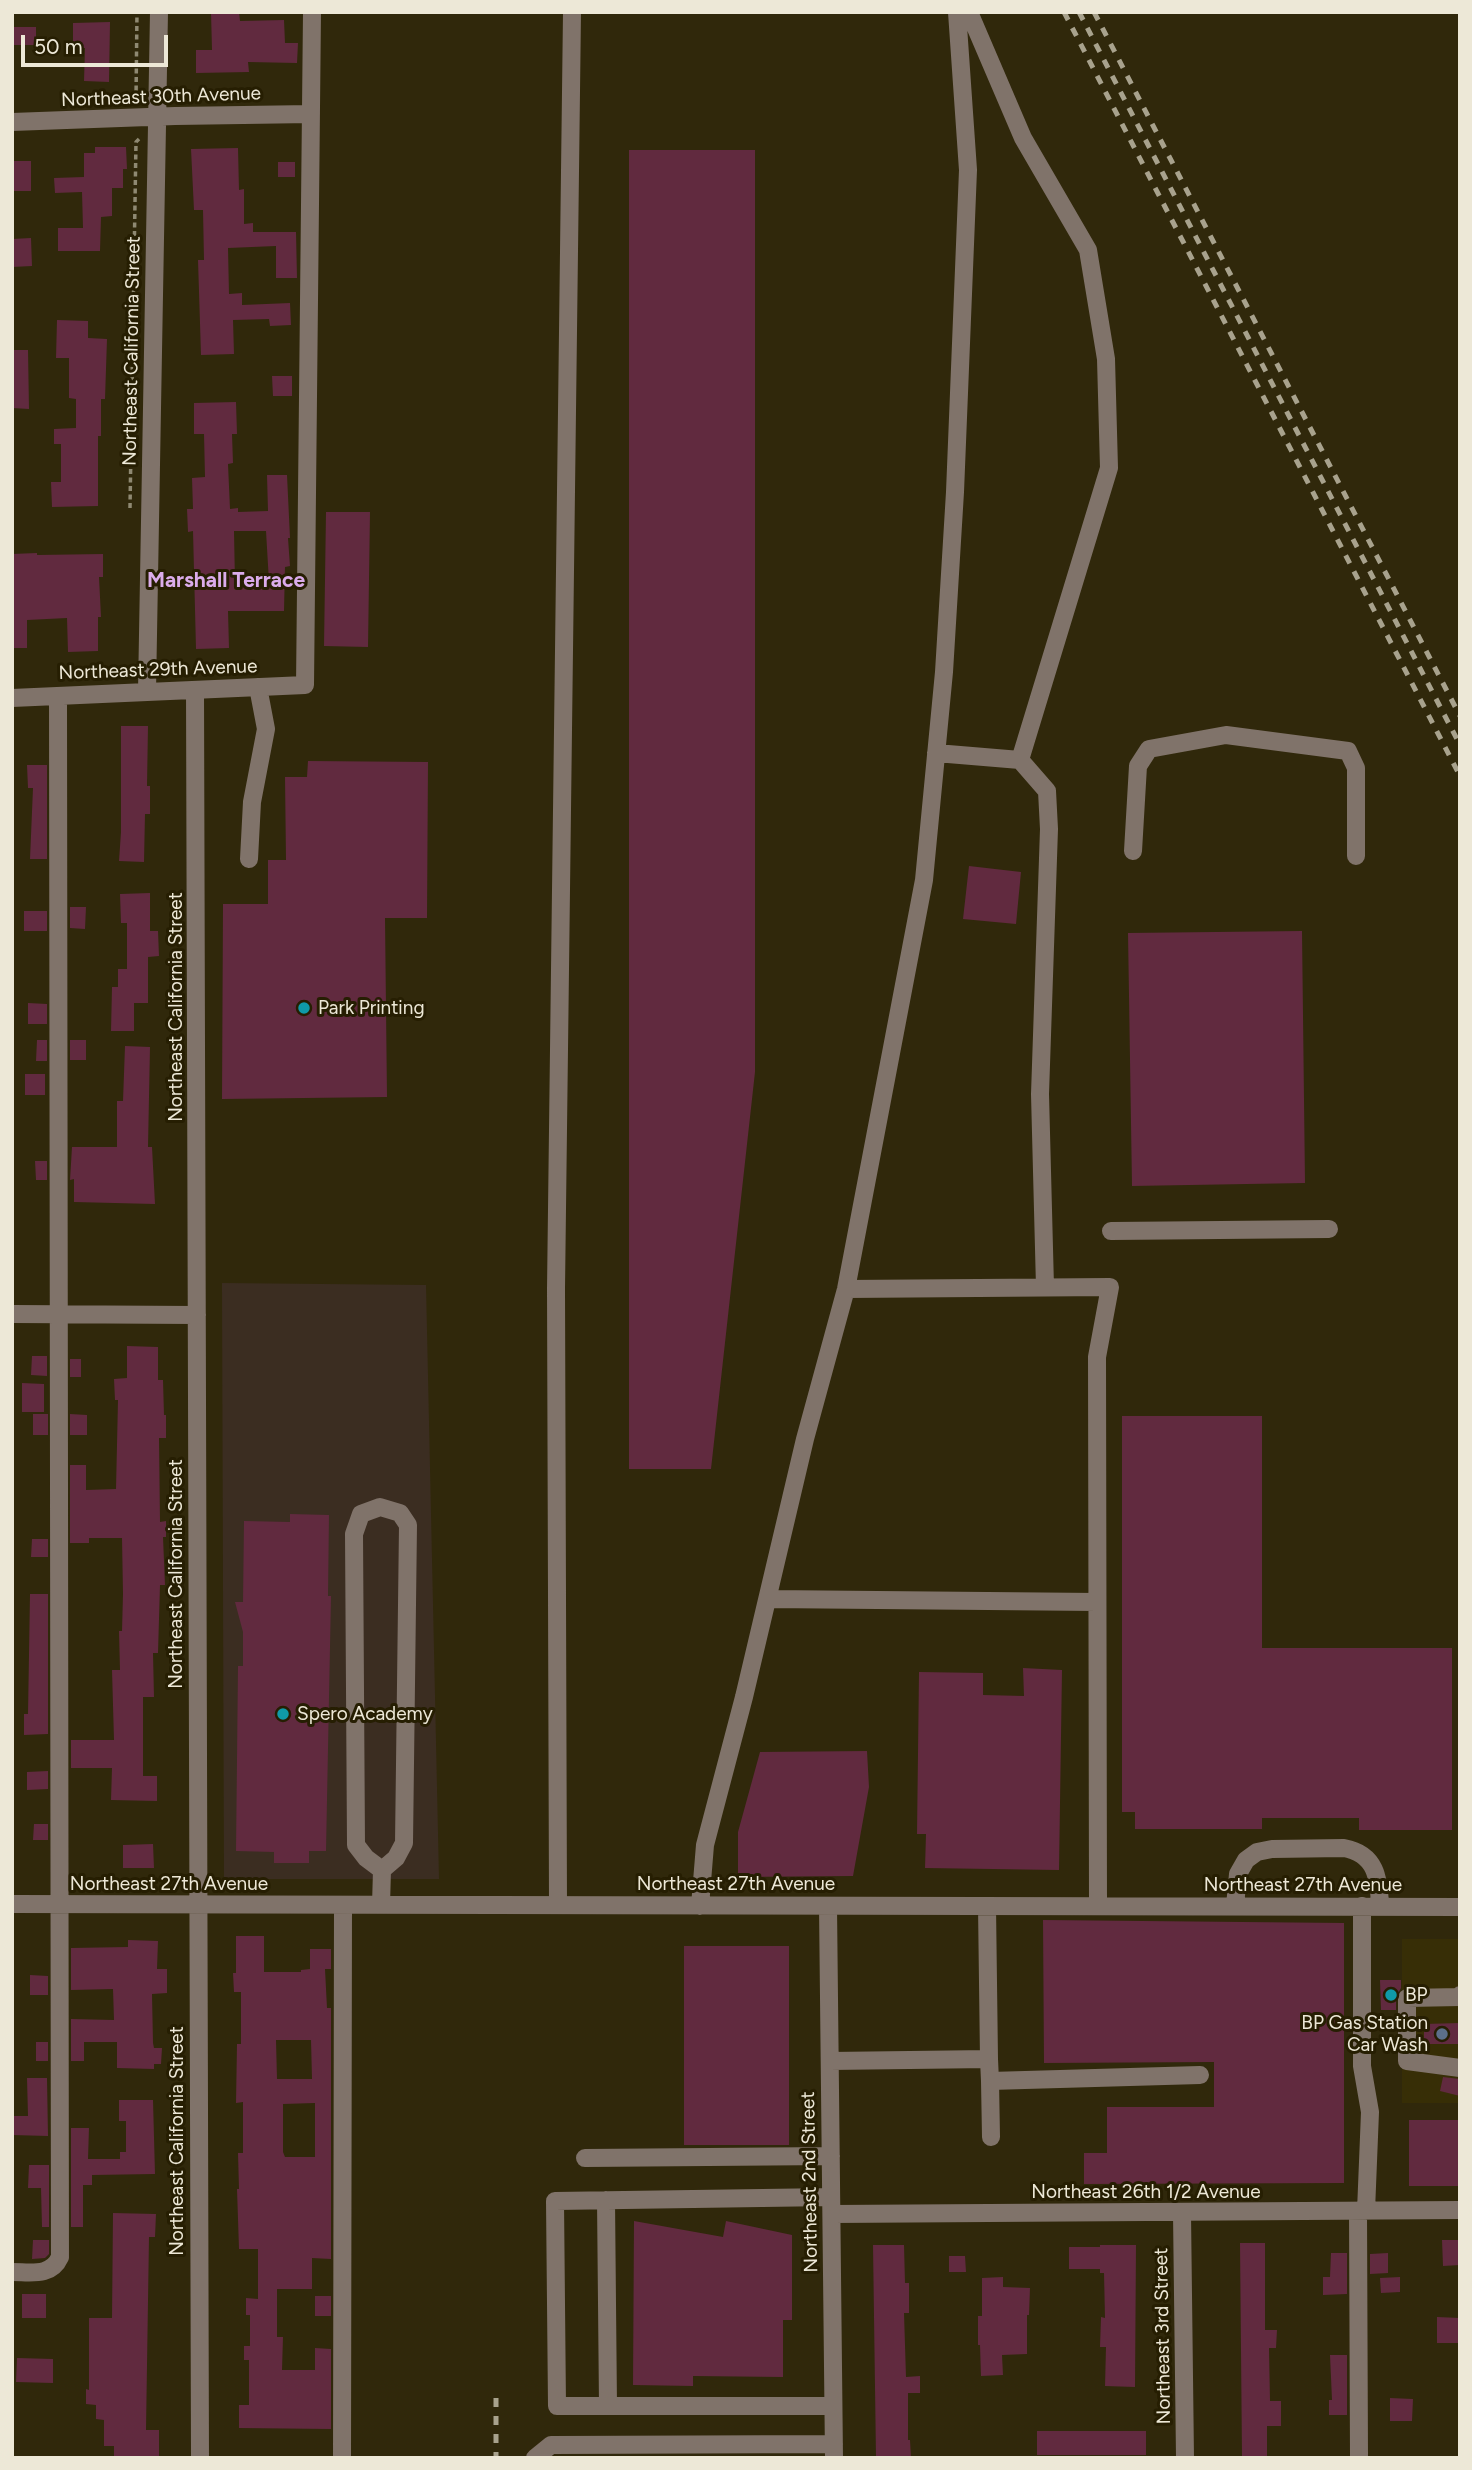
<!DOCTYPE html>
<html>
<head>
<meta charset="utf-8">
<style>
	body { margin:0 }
	#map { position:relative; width:1472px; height:2470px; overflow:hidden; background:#30280b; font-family:Figtree,sans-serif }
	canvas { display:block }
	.frame { position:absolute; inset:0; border:14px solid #ede8d7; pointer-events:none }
	.scale { position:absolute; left:21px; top:35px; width:147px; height:32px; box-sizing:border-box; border:4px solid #ede8d7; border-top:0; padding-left:9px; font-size:21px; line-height:24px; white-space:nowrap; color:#ede8d7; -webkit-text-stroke:5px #261e02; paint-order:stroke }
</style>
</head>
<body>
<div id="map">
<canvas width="1472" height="2470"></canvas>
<div class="frame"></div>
<div class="scale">50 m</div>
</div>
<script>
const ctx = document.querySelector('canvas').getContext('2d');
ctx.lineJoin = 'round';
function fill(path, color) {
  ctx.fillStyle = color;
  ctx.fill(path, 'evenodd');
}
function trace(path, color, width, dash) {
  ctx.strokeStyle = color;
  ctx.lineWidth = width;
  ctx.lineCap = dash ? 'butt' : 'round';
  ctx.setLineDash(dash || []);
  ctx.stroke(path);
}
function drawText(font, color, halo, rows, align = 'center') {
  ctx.font = font + ' Figtree,sans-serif';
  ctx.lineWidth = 6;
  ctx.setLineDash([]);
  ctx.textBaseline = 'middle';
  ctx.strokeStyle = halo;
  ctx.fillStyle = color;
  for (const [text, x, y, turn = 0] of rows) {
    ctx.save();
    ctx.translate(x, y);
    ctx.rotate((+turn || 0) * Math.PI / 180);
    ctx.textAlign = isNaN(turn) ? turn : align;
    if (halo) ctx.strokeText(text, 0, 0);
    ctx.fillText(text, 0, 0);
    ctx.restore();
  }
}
fill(new Path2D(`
	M1402,1939H1460V2103H1402Z`), '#372e06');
fill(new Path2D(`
	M222,1283L426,1285L439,1879H224Z`), '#3b2d21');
fill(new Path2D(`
	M211,12H239L240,21L284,20L285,43H298L297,63L248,62L249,72L196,73V50H212Z
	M110,22L109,82L84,81L85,48H73V23Z
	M12,27H36V45H12Z
	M95,147H126L127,169H123V188H112V216L101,217L100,251H58V228H83L82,192L55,193L54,178L84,177V153H95Z
	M238,148L239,190L244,189V224L253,223V232H296L297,278H276V246L228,248L229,294L242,293V305L290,303L291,325L270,326L269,319L233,320L234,354L201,355L198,260H204L203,210H194L191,149Z
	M629,150H755V1072L711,1469H629Z
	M12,161H31V191H12Z
	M278,162H295V177H278Z
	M31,238L32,266L12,267V239Z
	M57,320L88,321V338L107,339L105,399H101V436H98V506L52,507L51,482H61V444H54V429L76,428V399L69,398V358H56Z
	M12,350H28L29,409L12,408Z
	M272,376H292V396H273Z
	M236,402L237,434H232L233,463L228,464L230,509L238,508V512L268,511L267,475H287L290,538H288L290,566L285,567L284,611H228L229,648L196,649L193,531L188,532L187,509H193L192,478L205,477L204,434H194V403ZM234,531H266L269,582L235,583Z
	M326,512H370L368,647L324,646Z
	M37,553V555L103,554V577H99L101,617H98V651L68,652L67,618L27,620V648H12V554Z
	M121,726H148L147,786H150V814H145L144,862L119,861L121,832Z
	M308,761L428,762L427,918H385L387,1097L222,1099L223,904H268V860H286L285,777H307Z
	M27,765H47V859H30L33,788H28Z
	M969,866L1021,872L1016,924L963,919Z
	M150,893V931H158L159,956L148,957V1003H134V1031H111L112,987H118V969H127V923H121L120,894Z
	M70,907H86L85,929L70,928Z
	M24,911H47V931H24Z
	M1302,931L1305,1183L1132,1186L1128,933Z
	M28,1003L47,1004V1024H28Z
	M37,1040H47V1061H36Z
	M70,1040H86V1060H70Z
	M125,1046L150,1047L148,1147H152L155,1204L74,1202V1179L70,1180L72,1147H117V1101H123Z
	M25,1074H45V1095H25Z
	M35,1161H47V1180H36Z
	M127,1346L158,1347V1380H163L164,1415H166V1438H159L160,1522L166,1521V1537H163L165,1585H160L158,1653H153L154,1697H143V1776H157V1801L111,1800L112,1768H71V1740H114L112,1670H120L119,1631H122L123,1594L122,1538H89V1543H70V1465H86V1490L116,1489L118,1400H115L114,1379L127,1378Z
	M32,1356H47V1376L31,1375Z
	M70,1359H81V1377H70Z
	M22,1383L44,1384V1412H22Z
	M33,1414H48V1435H33Z
	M70,1414L87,1415V1435H70Z
	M1122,1416H1262V1648H1452V1830H1359V1818H1262V1829H1135V1812H1122Z
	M290,1514L329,1515L328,1596H331L326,1851H309V1863H274V1852L236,1851L238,1666H243V1632L235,1602H243L244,1521L290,1522Z
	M32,1539H48V1557H31Z
	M30,1594H48V1734L24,1735V1714H28Z
	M1023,1668L1062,1670L1059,1870L925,1868L926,1834H917L919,1672L983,1673V1695L1024,1696Z
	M867,1751L869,1787L853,1876L738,1877V1832L760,1752Z
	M48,1771V1789L27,1790V1772Z
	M34,1824H48V1840H33Z
	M153,1844L154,1868H123V1845Z
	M1043,1920L1344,1923V2183L1084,2184V2153H1107V2107H1214V2062L1044,2063Z
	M236,1936H264V1972H301V1970L310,1969V1949H331V1969H325L327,2008H331V2259L312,2258V2289H277V2337H283L282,2370H315V2348L331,2349V2429L239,2428V2405H249V2360H244V2346H250V2315H246V2298L258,2299V2249H239L237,2189H239L238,2153H243V2102L236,2103L237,2044H241V1992H234L233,1973H236ZM276,2040H311L312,2079H277ZM315,2103V2157H285L283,2152V2104Z
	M128,1940L158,1941L157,1969H167V1993L152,1994L153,2043L154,2048H162L161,2064H154V2069L117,2068V2042H84V2061H71V2019L114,2020L113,1989L71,1990V1948L128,1947Z
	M684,1946H789V2145H684Z
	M30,1975L48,1976V1995H30Z
	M1380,1980H1401V1988L1396,1997V2010H1381Z
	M1460,2023V2044H1424V2024Z
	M36,2042H48V2061H36Z
	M1443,2077L1460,2079V2096L1440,2091Z
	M27,2078H47L48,2136L12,2135V2116H28Z
	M119,2100H153L155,2174L92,2175V2185H83V2227H71V2128H89L88,2159H120V2152H126V2121H119Z
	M1409,2120H1460V2186H1409Z
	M29,2165H49V2227H42L41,2188H28Z
	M113,2213L156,2214L155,2237H149L146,2430H159V2458H114V2446H104V2420L96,2419V2405L86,2404V2389L89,2390V2318H112Z
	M634,2221L723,2237L726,2221L792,2235V2320H783V2377L693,2376V2386L633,2385Z
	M33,2240H49V2254L45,2258L32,2259Z
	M1442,2240H1460V2265L1443,2266Z
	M1240,2243H1265V2330H1277L1276,2348H1269L1270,2401H1281V2426H1267V2458H1242Z
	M873,2245H904L905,2283H909V2313H904L906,2377L920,2376V2393H908V2440H910L911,2458H876Z
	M1100,2245H1136L1135,2387L1105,2386L1106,2347H1100L1101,2317L1105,2318L1104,2273H1100V2269H1069V2247H1100Z
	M1331,2253H1347V2294L1323,2295V2277H1330Z
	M1388,2253V2273L1370,2274V2254Z
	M949,2256H965L966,2272H949Z
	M1003,2277V2287L1030,2288L1029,2315H1027V2354L1002,2355L1003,2375L981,2376L980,2345H978V2316H982V2278Z
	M1400,2277V2292L1381,2293L1380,2278Z
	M22,2294H46V2318H22Z
	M315,2296H331V2316H315Z
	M1437,2317L1460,2318V2343H1437Z
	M1330,2355H1347V2415H1329V2400H1332Z
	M17,2358L53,2359V2383L16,2382Z
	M1390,2398L1413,2399L1412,2421H1390Z
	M1037,2431H1146V2455H1037Z`), '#612a3f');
trace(new Path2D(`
	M136,99L137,12
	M130,508L136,142L139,139`), '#8f8972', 3.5, [5, 3.5]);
trace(new Path2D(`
	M12,122L175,116L311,114
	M195,690L200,2458
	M147,691L159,12
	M12,698L305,685L312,12
	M936,753L1020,760L1109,468L1106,359L1088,250L1023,138L969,12
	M1020,760L1047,791L1049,829L1040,1094L1045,1287
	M1133,851L1138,766L1149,749L1226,735L1348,751L1356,768V856
	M249,859L252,802L266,729L258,687
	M1111,1231L1329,1229
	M846,1289L1110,1287L1097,1357L1098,1906
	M12,1314L197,1315
	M380,1507L400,1513L408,1525L404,1843L396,1858L382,1870L366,1858L356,1845L354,1534L361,1514Z
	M768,1599L1097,1602
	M12,1904L1460,1907
	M381,1905L382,1870
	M558,1905L556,1288L572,12
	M700,1906L705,1845L744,1697L805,1439L846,1289L924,880L944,672L955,492L968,170L957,12
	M828,1906L834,2458
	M1235,1906L1238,1874L1246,1860L1257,1852L1272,1849L1344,1848C1376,1854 1379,1878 1380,1906
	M1362,1906V2066L1370,2112L1366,2211
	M1460,1995V1997L1407,1998V2061L1460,2068
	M989,2059L990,2081L1200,2075
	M830,2061L989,2059L987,1906
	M990,2081L991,2137
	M585,2158L831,2156
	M831,2197L555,2201L557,2406H833
	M606,2200L608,2406
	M1358,2211L1359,2458
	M1182,2213L1185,2458
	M832,2214L1460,2210
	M12,2272C31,2272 51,2277 60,2257L58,696
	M342,2458L343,1905
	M535,2458L551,2445L834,2444`), '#80736a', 18);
trace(new Path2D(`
	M1064,12L1460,776
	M1079,12L1460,745
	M1094,12L1460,716
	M496,2398V2458`), '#a8a28d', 5, [9, 9]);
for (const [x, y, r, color] of [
	[304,1008,7,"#0f9aa8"],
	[283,1714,7,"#0f9aa8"],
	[1391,1995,7,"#0f9aa8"],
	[1442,2034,7,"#5c6f8a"]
]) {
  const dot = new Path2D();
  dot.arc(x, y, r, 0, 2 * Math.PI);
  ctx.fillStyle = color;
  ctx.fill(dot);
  trace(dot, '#261e02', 2.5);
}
drawText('19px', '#ede8d7', '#261e02', [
	["Northeast 30th Avenue",161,97,-2],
	["Northeast California Street",132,351,-89],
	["Northeast 29th Avenue",158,670,-2],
	["Northeast California Street",176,1007,-90],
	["Northeast California Street",176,1574,-90],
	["Northeast 27th Avenue",169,1884],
	["Northeast 27th Avenue",736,1884],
	["Northeast 27th Avenue",1303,1885],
	["Northeast California Street",177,2141,-90],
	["Northeast 2nd Street",810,2182,-91],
	["Northeast 26th 1/2 Avenue",1146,2192],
	["Northeast 3rd Street",1163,2336,-91]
]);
drawText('19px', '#ede8d7', '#261e02', [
	["Park Printing",318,1008],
	["Spero Academy",297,1714],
	["BP",1405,1995],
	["BP Gas Station",1428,2023,"right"],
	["Car Wash",1428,2045,"right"]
], 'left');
drawText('bold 21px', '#dbaceb', '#261e02', [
	["Marshall Terrace",226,581]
]);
</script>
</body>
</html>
